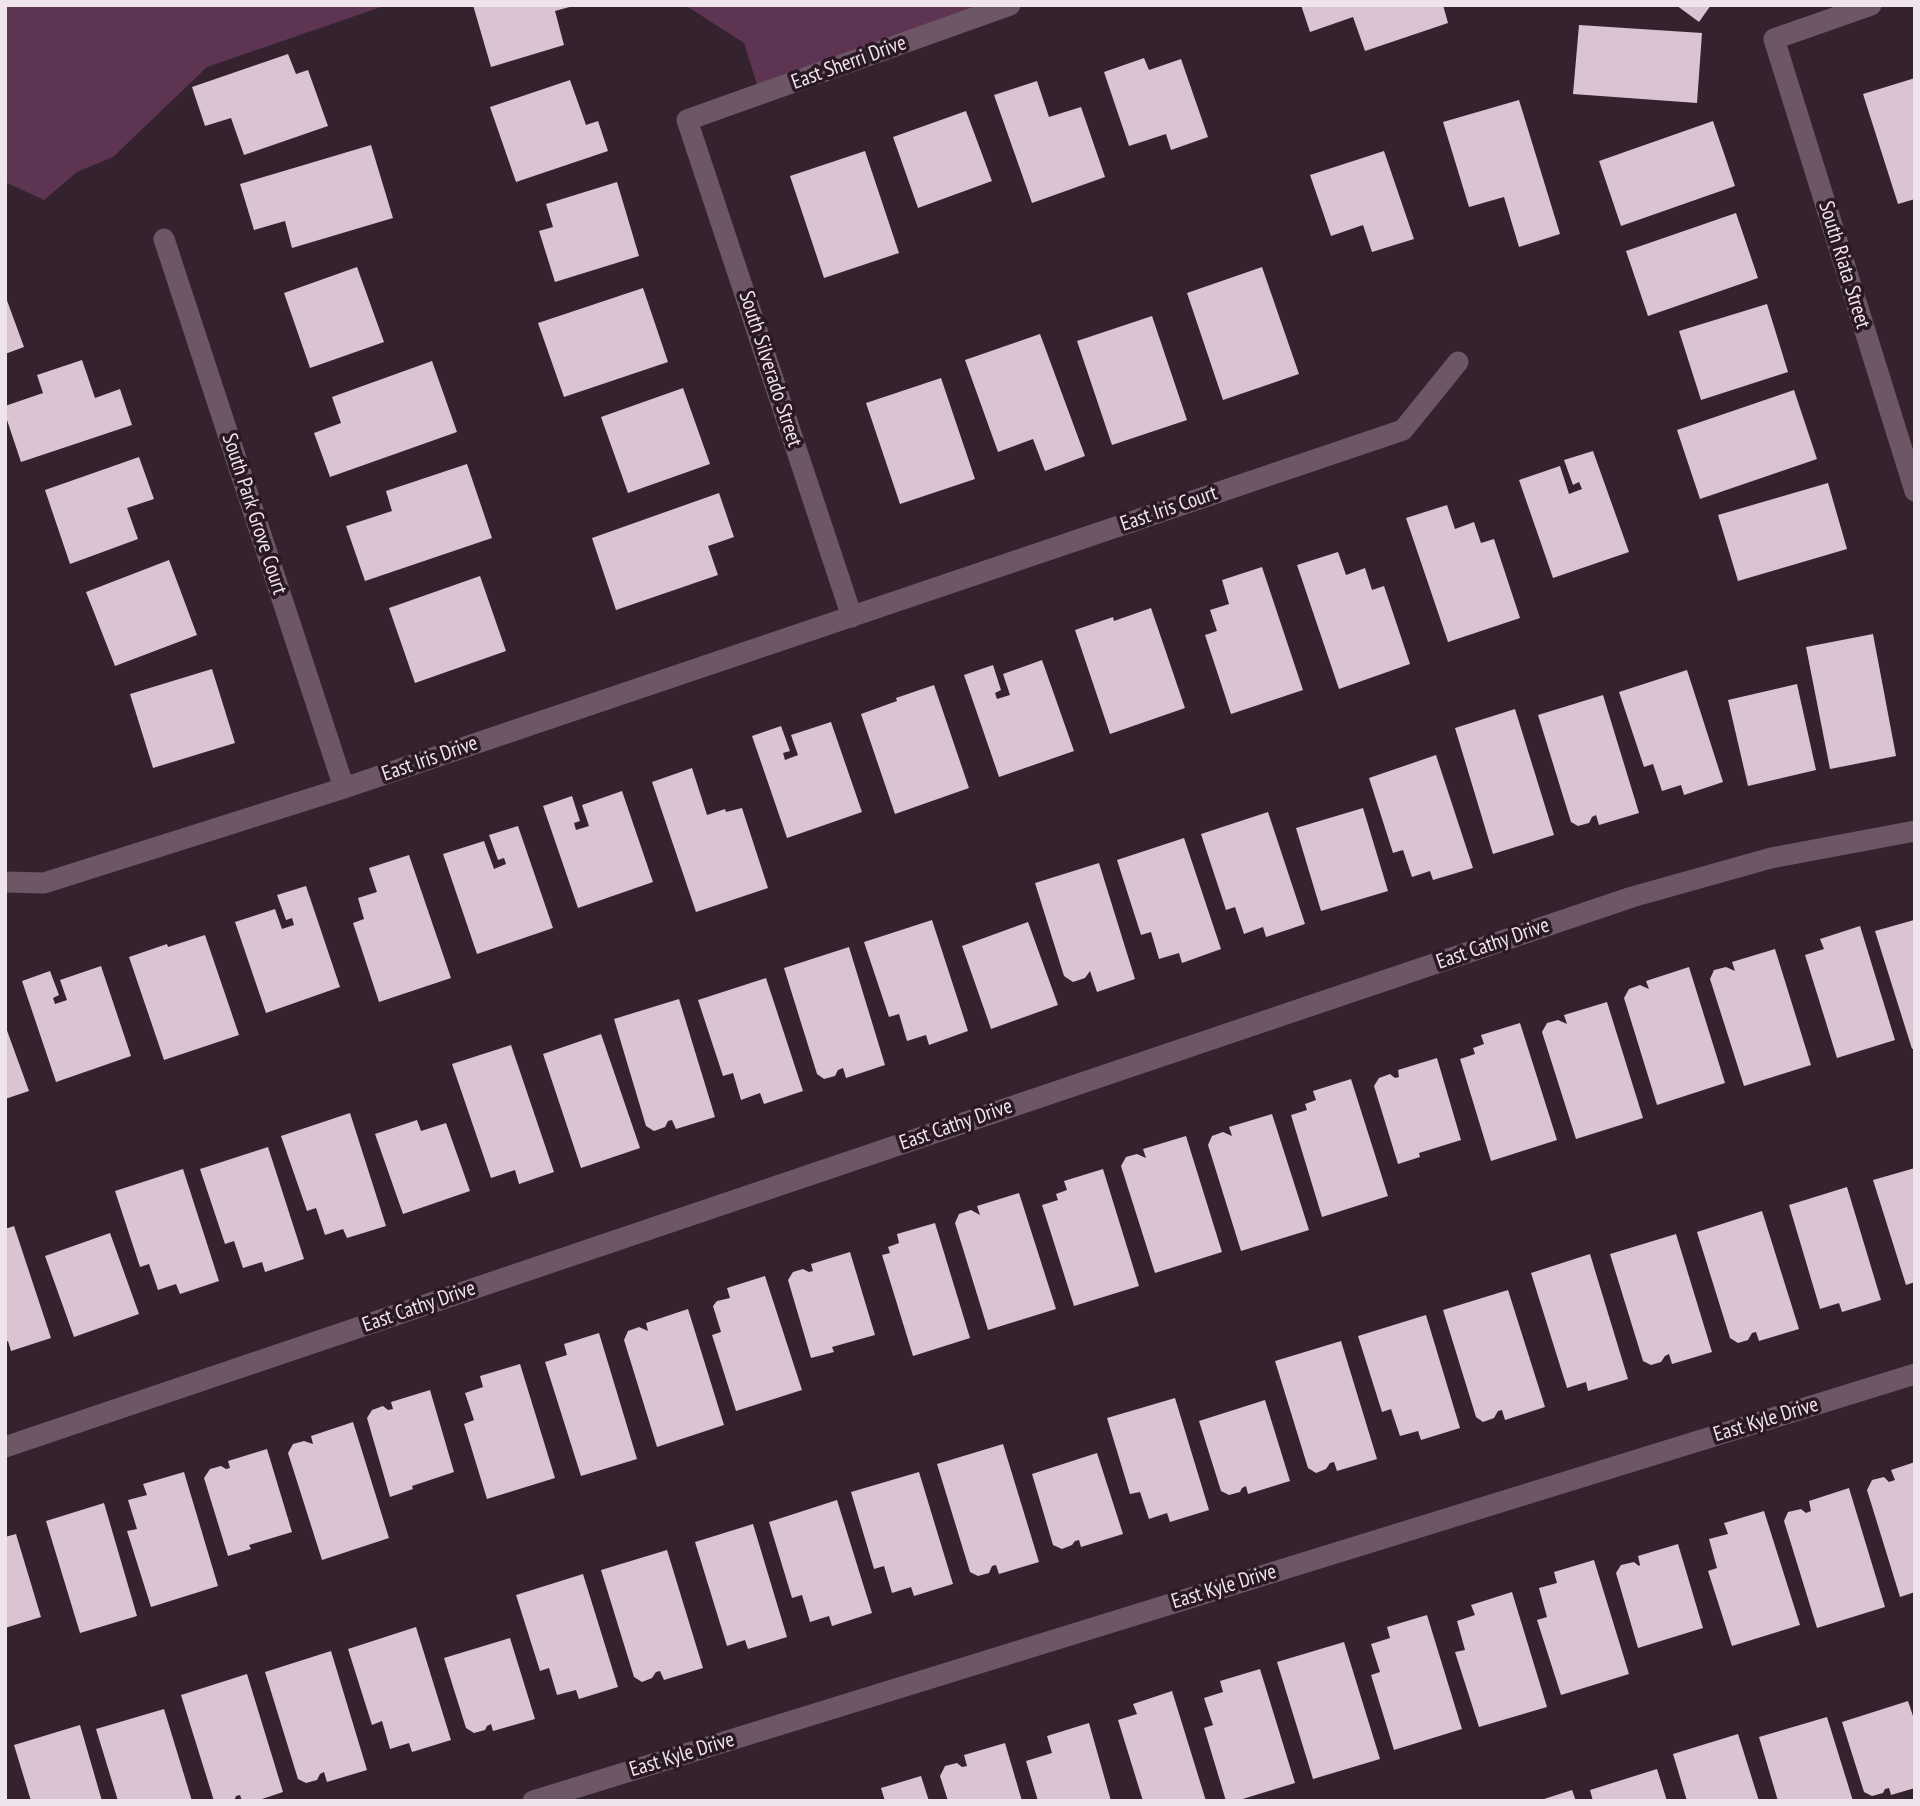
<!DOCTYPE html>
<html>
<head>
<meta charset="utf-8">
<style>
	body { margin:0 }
	#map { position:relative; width:1920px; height:1806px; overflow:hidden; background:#34232f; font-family:"PT Sans Narrow",sans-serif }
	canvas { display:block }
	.frame { position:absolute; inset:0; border:7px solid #f0e4ec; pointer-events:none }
</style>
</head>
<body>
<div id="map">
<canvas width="1920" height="1806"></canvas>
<div class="frame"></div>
</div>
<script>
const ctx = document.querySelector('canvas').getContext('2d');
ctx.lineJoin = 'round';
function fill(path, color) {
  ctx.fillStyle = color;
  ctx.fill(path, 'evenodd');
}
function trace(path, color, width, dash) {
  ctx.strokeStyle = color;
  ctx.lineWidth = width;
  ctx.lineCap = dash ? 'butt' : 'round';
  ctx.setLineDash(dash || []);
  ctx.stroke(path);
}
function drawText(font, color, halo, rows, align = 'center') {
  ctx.font = font + ' "PT Sans Narrow",sans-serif';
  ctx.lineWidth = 7;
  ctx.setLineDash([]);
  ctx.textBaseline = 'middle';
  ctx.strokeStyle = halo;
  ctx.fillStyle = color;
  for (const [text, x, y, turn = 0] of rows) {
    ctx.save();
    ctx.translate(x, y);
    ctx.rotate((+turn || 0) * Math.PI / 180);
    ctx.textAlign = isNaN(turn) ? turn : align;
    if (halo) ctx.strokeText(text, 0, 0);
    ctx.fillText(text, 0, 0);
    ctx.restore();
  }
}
fill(new Path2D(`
	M5,5H387L207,67L113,157L77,172L44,200L5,182Z
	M685,5H1010L760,94L744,43Z`), '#5d3553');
fill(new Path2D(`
	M473,5H573V6L555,11L564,45L491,67Z
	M1301,5H1443L1448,23L1365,51L1353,17L1310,32Z
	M1676,5H1711L1699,22Z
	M1579,25L1702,33L1697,103L1573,94Z
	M288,54L296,74L308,70L328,126L244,155L231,118L205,126L192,87Z
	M1144,58L1149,70L1181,59L1208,137L1171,150L1166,134L1129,146L1104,72Z
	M1915,78V199L1898,204L1863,94Z
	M570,80L586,125L598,121L608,151L516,182L490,107Z
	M1037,81L1049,117L1081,107L1105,177L1032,203L994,95Z
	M1519,100L1560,234L1519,247L1504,197L1469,207L1443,122Z
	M966,111L992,181L918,208L893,137Z
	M1713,121L1735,186L1621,226L1599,161Z
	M371,145L393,218L292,248L285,221L254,230L240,184Z
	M865,151L899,253L824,278L790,176Z
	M1384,151L1414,239L1372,252L1363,225L1331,236L1310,175Z
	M617,182L639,256L555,282L539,231L553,227L546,204Z
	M1736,213L1758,278L1648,316L1626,251Z
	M357,267L384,342L310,368L284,293Z
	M1262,267L1299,374L1223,400L1187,293Z
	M643,288L668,362L564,397L538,323Z
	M5,295L24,347L5,354Z
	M1767,304L1788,372L1701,400L1679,331Z
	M1152,316L1187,420L1112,445L1077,341Z
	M1040,334L1085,456L1045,471L1033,439L998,452L965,360Z
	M82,360L95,398L120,389L132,425L21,462L5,414V406L43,393L37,375Z
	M432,361L457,432L330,477L314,433L341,423L332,397Z
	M941,378L975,479L900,504L866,403Z
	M683,388L710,464L628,493L601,417Z
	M1794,390L1817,459L1700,499L1677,430Z
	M1593,451L1629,552L1553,578L1519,480L1560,466L1569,494L1582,489L1579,482L1573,485L1564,460Z
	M139,457L154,499L127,508L138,539L70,564L45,490Z
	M467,464L492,538L365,581L346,526L392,511L386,491Z
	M1828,483L1847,549L1738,581L1718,515Z
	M719,493L734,537L708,546L718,575L616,610L592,538Z
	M1447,505L1455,529L1474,522L1481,543L1494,539L1520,618L1448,642L1406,518Z
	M1338,552L1346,575L1365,568L1372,590L1384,586L1410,664L1339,689L1297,565Z
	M169,560L197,635L115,666L86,592Z
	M1262,567L1303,690L1231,714L1205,635L1217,631L1210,610L1229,604L1222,580Z
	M480,576L506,651L415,683L389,608Z
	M1151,608L1185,708L1110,734L1075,630L1113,617L1114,621Z
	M1873,634L1896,756L1830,769L1806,647Z
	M1042,660L1074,751L999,777L964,675L993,665L1001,690L995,693L997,699L1010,695L1003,674Z
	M212,669L235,743L153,768L130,694Z
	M1687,670L1723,782L1684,795L1681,785L1662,791L1653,764L1644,767L1619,692Z
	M1797,684L1816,770L1748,786L1728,700Z
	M934,685L969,788L895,814L861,714L897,701L896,698Z
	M1603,695L1639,813L1599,825L1596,815L1592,817L1589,823L1578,826L1571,822L1538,715Z
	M1515,709L1554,835L1493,854L1455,728Z
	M831,722L862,812L787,838L752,736L781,726L790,751L783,753L785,760L798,755L791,735Z
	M1436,755L1473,868L1433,880L1430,871L1412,877L1403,850L1393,853L1369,778Z
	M692,768L707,815L725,809L726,812L742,808L768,888L696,912L652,782Z
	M622,791L653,882L578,908L543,806L572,796L580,821L574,823L576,830L589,826L582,805Z
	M1363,808L1388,891L1321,911L1296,828Z
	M1268,812L1305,924L1266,937L1263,927L1244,934L1235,907L1226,910L1201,834Z
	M518,826L553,928L477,954L443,854L484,841L494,869L506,864L504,858L498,860L489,835Z
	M1184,838L1221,949L1182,963L1179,953L1159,959L1151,932L1141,935L1117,860Z
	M409,855L451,978L379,1002L353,923L364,919L358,898L377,892L369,868Z
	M1099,863L1135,979L1097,992L1090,971L1085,978L1073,982L1064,976L1035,883Z
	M306,886L340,987L266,1013L235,922L275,909L282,929L294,925L292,918L286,920L277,895Z
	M932,920L968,1031L929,1045L926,1035L907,1041L899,1014L889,1017L864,942Z
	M1914,920L1915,1048L1912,1049L1875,931Z
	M1028,922L1058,1005L991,1029L962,946Z
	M1860,926L1895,1040L1837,1058L1805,955L1824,949L1820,939Z
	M205,935L239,1035L164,1060L129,957L167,944L168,947Z
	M849,947L885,1065L846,1078L843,1068L838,1070L835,1076L824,1079L817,1074L784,968Z
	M1775,949L1811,1065L1744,1086L1710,979L1714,970L1726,967L1735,971L1732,962Z
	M101,966L131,1056L56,1082L22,981L50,971L59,995L53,998L55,1004L67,1000L60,980Z
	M1689,967L1725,1083L1657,1105L1624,998L1629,989L1640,985L1649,989L1646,981Z
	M766,978L803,1091L764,1104L760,1093L741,1100L733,1073L723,1076L698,1000Z
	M679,999L715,1117L676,1129L672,1120L668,1121L665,1127L654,1131L646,1126L614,1019Z
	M1607,1002L1643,1118L1576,1139L1542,1032L1547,1023L1558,1020L1567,1024L1564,1015Z
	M1520,1023L1557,1140L1491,1161L1460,1059L1475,1054L1473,1048L1484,1044L1481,1035Z
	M5,1025L29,1091L5,1099Z
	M601,1034L640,1148L581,1168L543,1054Z
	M511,1045L554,1172L519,1184L515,1170L491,1178L452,1064Z
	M1437,1058L1461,1140L1419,1153L1420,1157L1398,1164L1374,1086L1379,1078L1390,1074L1395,1078L1399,1077L1398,1070Z
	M1351,1079L1388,1196L1322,1217L1291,1115L1307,1110L1305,1104L1316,1100L1313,1091Z
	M350,1113L386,1226L347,1238L343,1229L325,1235L316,1208L307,1211L281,1136Z
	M1272,1114L1309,1230L1241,1251L1208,1145L1212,1136L1223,1132L1232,1136L1229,1127Z
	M417,1120L421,1131L446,1123L470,1191L403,1214L375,1134Z
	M1186,1136L1222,1252L1155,1273L1121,1166L1126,1157L1137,1154L1146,1158L1143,1149Z
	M268,1147L304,1259L265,1272L262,1262L243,1268L234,1241L225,1244L200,1169Z
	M1915,1168V1282L1906,1285L1873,1180Z
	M183,1169L219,1281L180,1294L176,1284L158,1290L149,1264L140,1267L115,1191Z
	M1103,1169L1139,1286L1074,1306L1042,1205L1058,1200L1056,1194L1067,1190L1064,1181Z
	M1847,1187L1881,1300L1842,1312L1839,1303L1820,1309L1789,1205Z
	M1019,1193L1056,1309L988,1330L955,1223L959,1214L971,1210L980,1215L977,1206Z
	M1762,1211L1799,1329L1759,1341L1756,1332L1752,1333L1748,1340L1738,1343L1730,1338L1697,1232Z
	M935,1223L970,1338L913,1356L882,1255L890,1253L888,1247L899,1243L897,1234Z
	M14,1226L51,1338L11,1351L8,1341L5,1342V1229Z
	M110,1233L139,1314L74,1337L45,1256Z
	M1676,1234L1712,1352L1672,1364L1669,1354L1665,1356L1661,1362L1651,1365L1643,1361L1610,1254Z
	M850,1252L875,1335L832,1347L834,1352L811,1358L788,1280L793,1272L803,1269L809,1272L813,1271L811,1264Z
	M1590,1254L1628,1379L1588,1391L1586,1382L1567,1388L1531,1273Z
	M765,1276L802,1390L736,1411L712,1335L721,1332L713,1306L717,1301L730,1298L727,1288Z
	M1508,1290L1545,1407L1505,1420L1502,1410L1498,1411L1494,1418L1483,1422L1476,1417L1443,1310Z
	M688,1309L724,1425L657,1447L624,1340L628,1331L639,1327L648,1331L646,1323Z
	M1426,1315L1460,1428L1421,1440L1418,1431L1400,1436L1391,1409L1382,1412L1358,1336Z
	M599,1333L637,1459L581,1476L545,1362L567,1355L564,1344Z
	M1341,1341L1377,1459L1337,1471L1334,1462L1330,1463L1326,1469L1316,1473L1308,1468L1275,1361Z
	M520,1364L555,1478L487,1499L464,1424L474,1420L465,1393L483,1387L480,1376Z
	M430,1390L454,1472L412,1486L413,1489L390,1497L367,1418L372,1410L383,1406L388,1410L393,1409L391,1402Z
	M1175,1398L1209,1510L1170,1522L1167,1513L1149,1519L1140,1492L1130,1494L1107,1418Z
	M1265,1400L1290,1481L1248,1494L1246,1486L1242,1488L1240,1492L1229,1495L1221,1491L1199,1421Z
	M353,1422L389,1538L322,1560L288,1453L293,1444L304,1441L313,1444L311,1436Z
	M1003,1444L1039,1562L999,1574L996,1565L992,1566L989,1573L978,1576L970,1572L937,1464Z
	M267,1449L292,1532L249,1545L251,1549L228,1556L204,1478L210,1469L221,1466L226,1469L230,1468L228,1461Z
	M1097,1453L1123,1534L1081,1547L1079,1540L1075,1541L1072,1545L1062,1549L1053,1545L1032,1474Z
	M1915,1462V1592L1900,1597L1867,1490L1872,1480L1884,1477L1889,1482L1895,1480L1891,1470Z
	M184,1472L218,1586L151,1607L127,1531L137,1529L128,1500L147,1495L143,1484Z
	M919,1472L953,1584L914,1596L911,1587L892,1593L884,1566L874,1569L851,1492Z
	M1849,1488L1885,1607L1817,1628L1784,1521L1788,1512L1801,1509L1806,1513L1811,1511L1809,1501Z
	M837,1500L872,1613L832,1626L829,1616L810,1622L802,1595L792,1598L769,1522Z
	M104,1503L137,1616L80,1633L46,1521Z
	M1764,1511L1800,1625L1732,1646L1708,1571L1717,1568L1709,1539L1728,1534L1724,1523Z
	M753,1524L787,1637L748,1649L745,1640L727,1646L695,1542Z
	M16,1534L41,1617L5,1628V1537Z
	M1678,1544L1703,1628L1638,1648L1616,1573L1621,1565L1634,1562L1639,1566L1640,1565L1638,1556Z
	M667,1550L703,1668L664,1680L660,1671L656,1672L652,1678L642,1682L634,1677L601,1570Z
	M1594,1560L1629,1674L1561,1695L1537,1620L1547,1617L1539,1588L1557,1583L1554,1572Z
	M583,1574L618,1687L579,1699L576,1690L557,1695L549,1668L540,1671L516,1595Z
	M1512,1592L1547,1707L1479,1727L1455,1652L1465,1650L1457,1621L1475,1615L1471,1605Z
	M1427,1615L1462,1729L1394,1750L1371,1675L1380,1672L1371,1644L1390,1638L1387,1627Z
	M416,1627L451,1740L412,1752L409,1743L390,1749L382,1721L372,1725L348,1649Z
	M510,1638L535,1719L493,1731L491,1724L487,1726L485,1730L474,1733L466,1728L444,1658Z
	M1344,1642L1380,1759L1313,1779L1277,1662Z
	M331,1651L367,1770L327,1782L324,1772L320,1774L317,1780L306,1783L298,1779L265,1672Z
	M1260,1669L1295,1783L1236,1801H1226L1204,1728L1213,1725L1204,1698L1223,1692L1220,1681Z
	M247,1674L283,1792L256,1801H242L240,1795L236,1796L234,1801H214L181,1695Z
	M1172,1691L1206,1801H1143L1118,1720L1137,1714L1133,1704Z
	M1908,1701L1915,1722V1788L1891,1795L1889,1788L1885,1789L1883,1793L1872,1796L1864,1792L1842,1722Z
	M164,1709L192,1801H118L96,1729Z
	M1827,1717L1853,1801H1778L1759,1737Z
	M1089,1723L1111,1801H1038L1026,1761L1052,1753L1047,1736Z
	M80,1725L102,1801H31L14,1745Z
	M1738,1734L1759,1801H1687L1673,1754Z
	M1005,1743L1022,1801H948L940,1776L945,1766L957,1763L962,1767L967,1766L964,1755Z
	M1657,1769L1667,1801H1593L1590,1790Z
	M921,1776L929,1801H885L881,1788Z
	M1572,1790L1576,1801H1541V1800Z`), '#dac3d3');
trace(new Path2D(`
	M1871,5L1774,39L1915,491
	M164,239L344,788
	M852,617L687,120L1010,5
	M5,882L44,883L344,788L1403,430L1458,362
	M5,1447L1632,897L1771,858L1915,831
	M533,1801L1915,1374`), '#6d5766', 21);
drawText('21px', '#f0e4ec', '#2a1925', [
	["East Sherri Drive",849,63,-20],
	["South Riata Street",1844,265,73],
	["South Silverado Street",770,369,72],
	["East Iris Court",1169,509,-19],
	["South Park Grove Court",254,514,72],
	["East Iris Drive",430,759,-19],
	["East Cathy Drive",1493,944,-19],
	["East Cathy Drive",956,1125,-19],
	["East Cathy Drive",419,1307,-19],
	["East Kyle Drive",1766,1420,-17],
	["East Kyle Drive",1224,1587,-17],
	["East Kyle Drive",682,1755,-17]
]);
</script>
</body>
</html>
